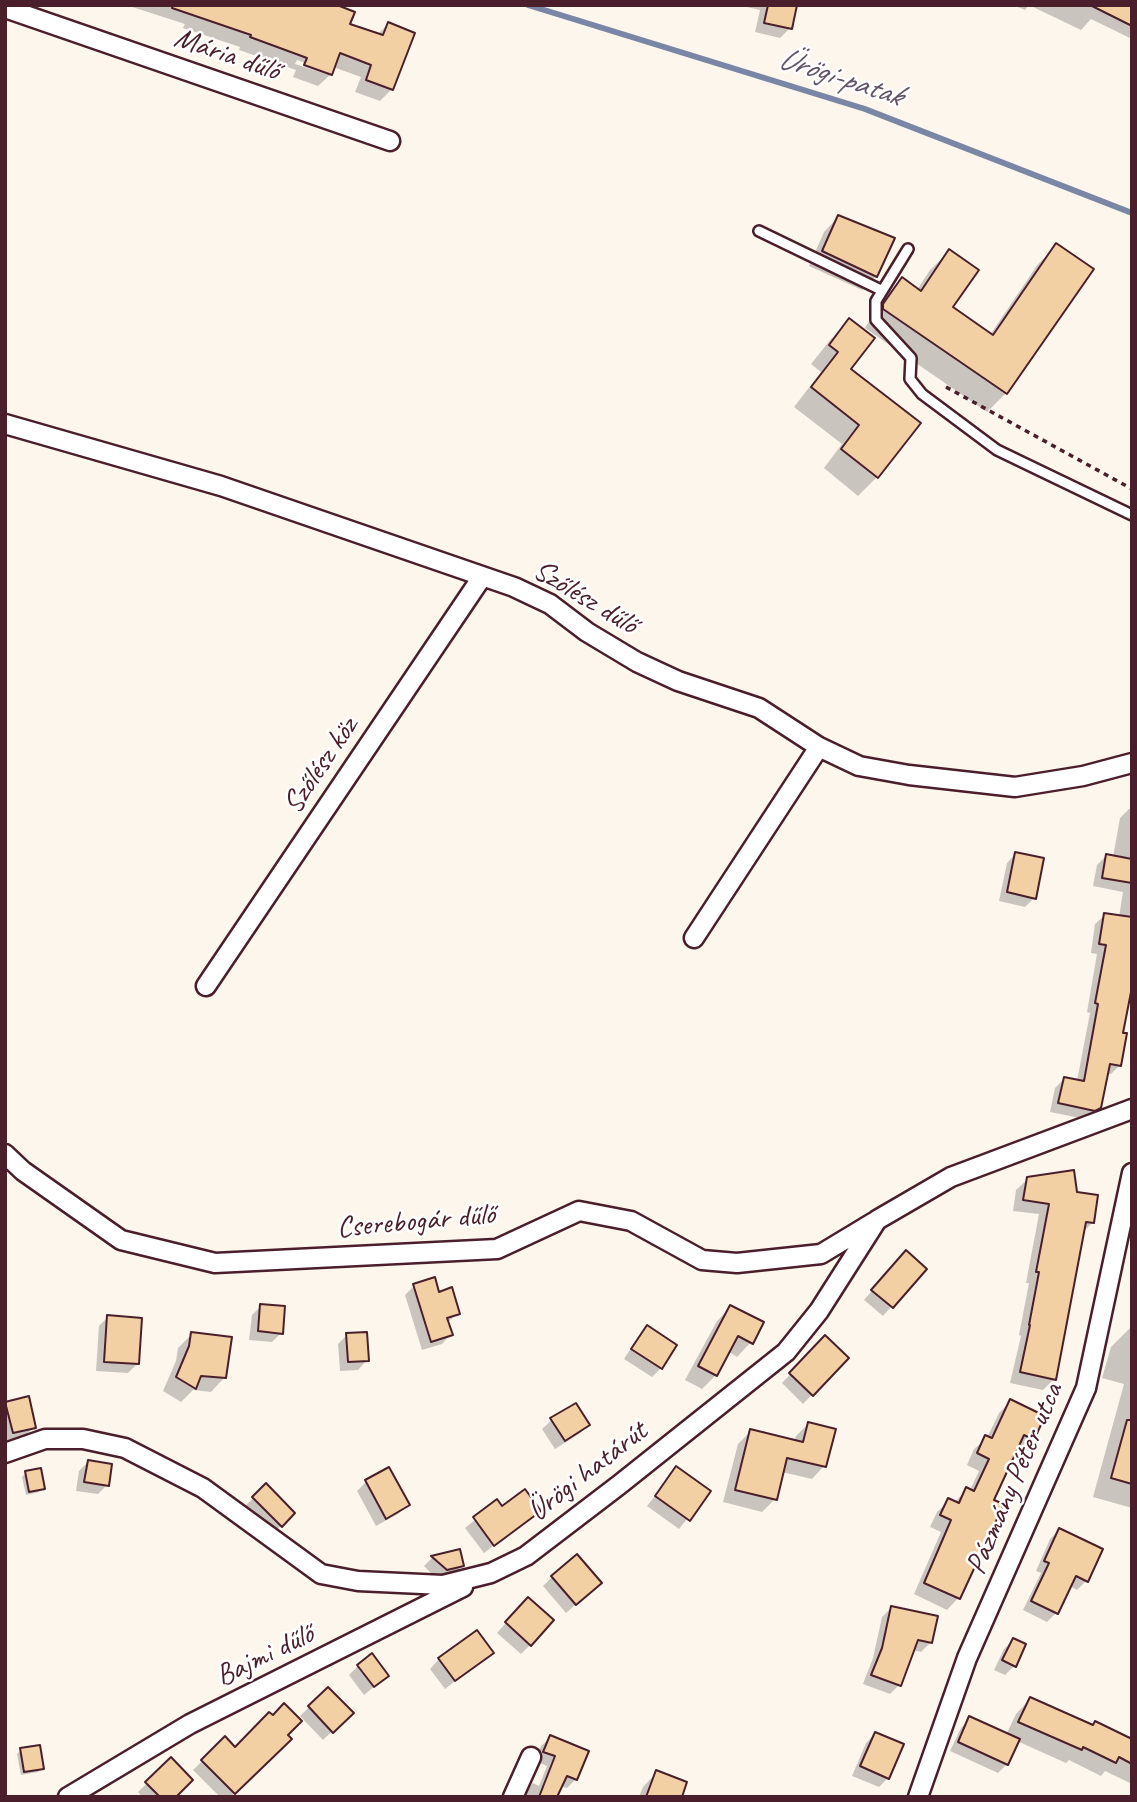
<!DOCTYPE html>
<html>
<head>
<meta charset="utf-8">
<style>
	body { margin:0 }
	#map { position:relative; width:1137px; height:1802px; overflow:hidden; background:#fcf6ed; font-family:Caveat,sans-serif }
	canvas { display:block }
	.frame { position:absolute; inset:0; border:7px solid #4a1f2b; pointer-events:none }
</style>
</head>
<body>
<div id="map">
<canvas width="1137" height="1802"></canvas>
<div class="frame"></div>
</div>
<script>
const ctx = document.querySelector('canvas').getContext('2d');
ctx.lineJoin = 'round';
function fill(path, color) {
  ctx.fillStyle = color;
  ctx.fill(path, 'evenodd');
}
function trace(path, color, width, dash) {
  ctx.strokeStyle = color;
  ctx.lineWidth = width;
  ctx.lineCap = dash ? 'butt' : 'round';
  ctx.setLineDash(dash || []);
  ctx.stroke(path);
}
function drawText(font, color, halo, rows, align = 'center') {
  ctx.font = font + ' Caveat,sans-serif';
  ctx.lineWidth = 5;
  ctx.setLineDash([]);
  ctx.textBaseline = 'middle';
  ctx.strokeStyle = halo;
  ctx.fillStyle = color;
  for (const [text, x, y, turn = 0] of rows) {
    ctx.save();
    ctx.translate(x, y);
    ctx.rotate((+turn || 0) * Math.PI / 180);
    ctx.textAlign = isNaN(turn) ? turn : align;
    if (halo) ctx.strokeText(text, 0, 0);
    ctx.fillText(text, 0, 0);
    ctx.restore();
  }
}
fill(new Path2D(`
	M126,5H332L348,25L377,35L388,24L392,89L380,101L355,92L361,77L333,67L331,74L318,86L293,77L296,70L239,50L240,47L183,28L185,24ZM297,60L326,71V74L295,64Z
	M738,5H796L790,28L780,38L755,32L760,10Z
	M1013,5H1132V39L1091,19L1081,30L1029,5L1025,10Z
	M838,217L876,276L862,290L809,266L824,232Z
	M1057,246L1091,269L1006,393L987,412L865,328L883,298L902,280L917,290L930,270L949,252L951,308L990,335L1038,264Z
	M850,320L849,369L877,477L858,496L824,468L842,444L794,407L821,372L811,364L831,339Z
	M1129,809H1132V977L1121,1034L1120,1065L1111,1074H1107L1100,1108L1085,1119L1050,1112L1055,1088L1064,1079L1077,1081L1090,1013L1087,1012L1097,954L1091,953L1095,924L1105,915L1119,917L1123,892L1093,886L1097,865L1106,856L1113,857L1120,818Z
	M1016,853L1034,898L1025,907L999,901L1007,863Z
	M1028,1179L1076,1194L1093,1222L1082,1233L1054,1379L1043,1390L1010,1383L1021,1336L1019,1335L1029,1283H1026L1039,1214L1013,1211L1016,1190Z
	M897,1262L925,1269L883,1316L864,1300Z
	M414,1286L438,1294L458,1313L447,1323L451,1334L442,1344L422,1350L405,1295Z
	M261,1306L281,1333L272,1342L249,1340L252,1315Z
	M731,1307L751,1342L737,1357L728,1351L716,1375L702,1389L685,1380L717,1321Z
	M108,1317L137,1364L128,1373L96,1371L99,1326Z
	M647,1327L661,1368L652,1377L624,1359L638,1337Z
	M1130,1328L1132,1329V1508L1093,1497L1124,1384L1102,1378L1111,1347Z
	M192,1334L225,1377L211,1392L193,1390L181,1402L163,1391L176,1361L178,1348Z
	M347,1335L367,1360L358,1370L340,1371L338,1344Z
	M825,1338L847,1358L803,1404L782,1383Z
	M1011,1401L1033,1439L1021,1450L1017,1448L992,1501L958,1598L947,1610L914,1594L941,1532L930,1527L937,1512L949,1501L954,1503L967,1489L970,1490L979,1471L967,1465L974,1449L987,1438L999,1413Z
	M6,1403L34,1427L25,1436L5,1441Z
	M552,1420L588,1425L579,1434L555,1449L542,1429Z
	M808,1424L824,1466L812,1479L782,1472L775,1499L762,1512L723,1502L738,1444L751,1431L794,1442L796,1436Z
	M88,1462L107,1485L98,1494L76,1491L79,1471Z
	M677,1468L709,1492L679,1529L647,1506Z
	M26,1473L43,1488L39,1492L26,1495L22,1477Z
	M366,1482L408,1505L398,1514L376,1526L357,1491Z
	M266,1486L293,1513L272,1535L244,1507Z
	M497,1502L502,1508L538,1511L484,1553L465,1528Z
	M1059,1530L1086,1581L1077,1590L1070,1586L1056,1613L1047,1622L1023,1610L1041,1573L1036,1571L1050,1539Z
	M459,1551L462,1566L453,1575L437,1579L424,1566L432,1558Z
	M552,1577L590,1592L566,1613L543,1586Z
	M519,1608L530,1645L521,1654L497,1633Z
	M891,1608L931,1642L921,1652L913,1650L899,1685L890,1694L863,1684L873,1658L882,1617Z
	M1013,1640L1014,1666L1005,1675L994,1670L1004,1649Z
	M492,1653L445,1689L430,1669L439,1659Z
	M358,1666L387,1676L364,1695L349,1675Z
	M328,1689L351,1713L323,1740L300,1716Z
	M1030,1699L1091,1727L1095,1723L1127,1738L1129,1736L1132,1737V1784L1105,1771L1101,1776L1069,1760L1066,1763L1017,1741L1007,1764L998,1773L950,1751L961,1728L970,1718L1006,1735L1016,1714Z
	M875,1734L888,1778L879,1787L852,1776L866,1743Z
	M286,1735L289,1739L230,1797H220L193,1770L225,1739L235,1749Z
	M551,1737L576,1779L567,1788L560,1786L556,1797H522L533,1783L539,1786L547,1766L535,1761L541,1746Z
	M21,1750L42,1768L38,1772L21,1775L17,1754Z
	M171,1760L173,1797H142L138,1792Z
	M657,1772L680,1797H639L643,1787Z`), '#0003');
trace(new Path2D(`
	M528,5L865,109L1132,213`), '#7a86a5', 6);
const building = new Path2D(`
	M173,5H337L355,12L350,24L383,35L388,22L415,33L393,90L366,80L371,65L340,53L332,75L304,65L307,58L250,37L251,35L172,8Z
	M768,5H797L792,29L764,23Z
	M1090,5H1132V26Z
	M838,215L895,238L877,277L822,251Z
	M1056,243L1094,269L1007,394L883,309V304L902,277L921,291L949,249L979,270L953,307L993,335Z
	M849,318L875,338L851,369L921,423L878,478L841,449L859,425L811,387L838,352L829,345Z
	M1015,852L1044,858L1036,899L1007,892Z
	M1106,854L1132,859V883L1102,878Z
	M1104,913L1132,917V987L1123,1033H1127L1121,1066L1110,1064L1101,1108L1095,1111L1058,1103L1064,1077L1084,1081L1098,1004L1095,1003L1106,945L1099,944Z
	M1074,1170L1077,1192L1098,1195L1094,1223L1086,1222L1056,1380L1020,1372L1030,1325H1029L1039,1272H1036L1049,1204L1023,1200L1027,1177Z
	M906,1250L927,1269L893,1308L871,1290Z
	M435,1277L439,1292L452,1287L460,1314L447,1318L453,1335L431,1342L413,1284Z
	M260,1304L285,1306L283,1334L258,1331Z
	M730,1305L764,1322L753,1344L738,1336L717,1376L698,1366Z
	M107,1315L142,1318L139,1364L104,1362Z
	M647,1325L677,1345L662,1369L631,1349Z
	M191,1332L232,1337L226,1378L201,1376L196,1389L176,1377L189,1346Z
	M367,1332L369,1361L348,1362L346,1333Z
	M825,1335L849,1358L813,1396L789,1373Z
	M29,1396L36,1428L13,1433L5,1402Z
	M1010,1399L1045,1416L1034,1440L1024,1435L994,1500L1004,1504L960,1599L924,1583L951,1520L940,1515L948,1498L959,1503L966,1487L974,1491L989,1459L977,1453L985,1435L992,1438Z
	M576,1403L590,1425L565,1441L550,1418Z
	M1127,1420H1132V1484L1111,1478Z
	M808,1422L836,1429L826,1467L787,1458L777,1500L735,1490L750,1429L803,1442Z
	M88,1460L112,1464L109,1486L84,1482Z
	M676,1466L711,1491L690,1521L655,1496Z
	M389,1467L410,1505L386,1519L365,1480Z
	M41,1468L45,1489L29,1492L25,1471Z
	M266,1483L295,1513L282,1527L252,1497Z
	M525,1489L541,1511L494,1546L473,1517L497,1499L502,1506Z
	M1059,1528L1103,1549L1088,1582L1076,1576L1058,1614L1031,1601L1049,1563L1044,1561Z
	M460,1549L464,1566L447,1570L431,1556Z
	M577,1554L602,1583L576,1605L551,1576Z
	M528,1597L554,1620L531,1646L505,1622Z
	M891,1606L938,1616L932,1643L918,1640L901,1686L871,1675L882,1648Z
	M477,1630L494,1653L455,1681L438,1658Z
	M1013,1638L1026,1644L1016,1667L1002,1660Z
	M372,1653L389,1676L374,1687L357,1665Z
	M328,1687L354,1713L333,1733L308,1706Z
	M1030,1697L1093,1725L1095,1721L1132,1739V1764L1119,1757L1116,1763L1083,1747L1082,1750L1018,1722Z
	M284,1703L302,1721L288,1735L292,1739L235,1794L201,1760L225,1736L235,1747L269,1712L273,1715Z
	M969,1716L1020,1739L1008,1765L958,1742Z
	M875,1732L904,1744L889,1779L860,1766Z
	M550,1735L589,1751L577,1780L567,1776L557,1797H539L555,1756L543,1752Z
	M40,1745L44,1769L24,1772L20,1748Z
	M171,1757L193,1780L176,1797H160L145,1782Z
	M656,1770L687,1782L682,1797H646Z`);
fill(building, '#f2d0a3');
trace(building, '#4a1f2b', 2);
const service = new Path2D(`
	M759,231L881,290
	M908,249L876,301V320L911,358L910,379L922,394L997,450L1132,515`);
const minor = new Path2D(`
	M5,8L390,141
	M5,424L221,486L514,587L550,604L587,632L637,662L678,681L759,708L819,747L859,766L909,775L1015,787L1083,776L1132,763
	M694,938L819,747
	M206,986L482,577
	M5,1154L23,1171L121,1240L215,1263L497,1249L579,1211L631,1221L702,1260L737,1263L821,1254L874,1222
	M5,1453L45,1439H83L125,1448L203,1488L321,1574L358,1581L443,1585L491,1573L526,1556L619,1485L786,1352L819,1311L877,1220L951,1177L1132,1109
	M68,1797L190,1724L463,1587
	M513,1797L531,1757
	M918,1797L967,1658L1086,1388L1132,1173`);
trace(service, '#4a1f2b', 14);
trace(minor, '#4a1f2b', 23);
trace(new Path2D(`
	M946,387L1132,489`), '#4a1f2b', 3.5, [5, 5]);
trace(service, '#fff', 9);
trace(minor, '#fff', 18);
drawText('30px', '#4a1f2b', '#fff', [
	["Mária dűlő",227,55,19],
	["Szőlész dűlő",585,598,31],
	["Szőlész köz",321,766,-56],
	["Cserebogár dűlő",416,1222,-5],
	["Ürögi határút",588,1472,-38],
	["Pázmány Péter utca",1015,1479,-67],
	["Bajmi dűlő",265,1656,-26]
]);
drawText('italic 32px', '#625368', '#fff', [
	["Ürögi-patak",840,78,18]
]);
</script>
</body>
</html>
